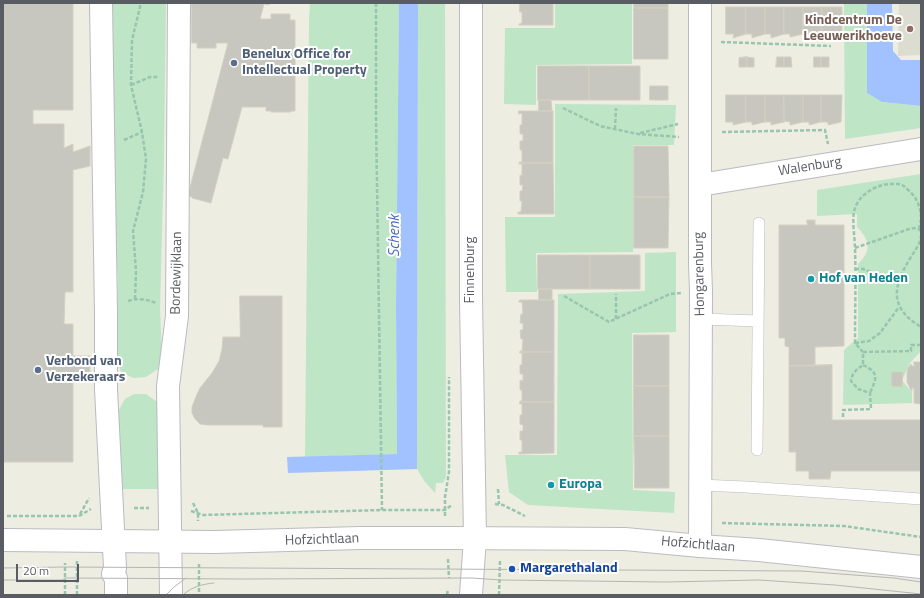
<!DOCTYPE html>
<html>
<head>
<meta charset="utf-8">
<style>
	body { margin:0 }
	#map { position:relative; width:924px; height:598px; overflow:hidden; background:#edede2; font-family:"Titillium Web",sans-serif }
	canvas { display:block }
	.frame { position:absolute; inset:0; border:4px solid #5a5c63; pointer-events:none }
	.scale { position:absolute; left:16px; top:564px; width:63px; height:18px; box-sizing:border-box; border:2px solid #5a5c63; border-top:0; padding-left:5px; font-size:12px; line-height:14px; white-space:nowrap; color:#5a5c63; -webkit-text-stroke:3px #fff; paint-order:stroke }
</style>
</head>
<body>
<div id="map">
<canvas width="924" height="598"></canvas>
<div class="frame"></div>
<div class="scale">20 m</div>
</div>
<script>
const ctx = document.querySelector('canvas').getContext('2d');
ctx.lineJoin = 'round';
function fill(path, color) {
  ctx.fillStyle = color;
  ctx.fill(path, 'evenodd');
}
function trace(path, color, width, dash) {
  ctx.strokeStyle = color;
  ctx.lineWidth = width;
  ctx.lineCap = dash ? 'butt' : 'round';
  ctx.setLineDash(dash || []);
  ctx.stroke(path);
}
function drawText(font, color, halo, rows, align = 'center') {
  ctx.font = font + ' "Titillium Web",sans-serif';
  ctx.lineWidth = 4;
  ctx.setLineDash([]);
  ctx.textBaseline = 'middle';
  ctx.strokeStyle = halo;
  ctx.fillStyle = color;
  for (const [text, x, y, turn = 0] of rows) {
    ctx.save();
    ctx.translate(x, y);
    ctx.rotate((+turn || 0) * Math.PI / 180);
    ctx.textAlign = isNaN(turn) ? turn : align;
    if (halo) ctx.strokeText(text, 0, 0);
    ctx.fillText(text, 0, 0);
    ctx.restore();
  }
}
fill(new Path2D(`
	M899,3H921V55L898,56Z`), '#dddcd0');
fill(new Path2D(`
	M113,3H166L164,157L160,309L162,356L158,369L146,377L133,378L121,372L116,358L118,280L116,255L111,227Z
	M310,3H399L396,306L397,454L305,457L309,20Z
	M418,3H445L446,477L443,483H436L435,493L425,482L417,469Z
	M555,3H632V64L536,65V105L504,104L505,28H555Z
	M844,3H867V93L882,102L921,106V128L845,139Z
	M555,104L676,105L674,145H633V252L536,253L537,292H506L505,217H555Z
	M921,174V351L910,363L902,380L912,393V403L843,405L844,350L858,338V264C872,251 870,240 857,227V214L817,216V190Z
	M676,252V332L632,333L633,490L675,492L674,513L528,505L509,492L505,455H557L558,294L645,291V253Z
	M134,394H146L160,404L162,489H119V410L125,399Z`), '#bee5c6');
fill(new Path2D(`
	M399,3H418L417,469L288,473L287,457L397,454L396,306Z
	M867,3H892L893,51L901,60H921V106L882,102L867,93Z`), '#a1c2fe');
const building = new Path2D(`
	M3,3H73V110H33V124H64V148L73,144V152L90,146V166L73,170V292H65L64,324H73V356H90V374H73V462H3Z
	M192,3H269V5L264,4L260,19H271V14H290V20H295V111H291V112H271V111H266V107H242L228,159L223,158L211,203L192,198V197L188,195L228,43H216V48H197V43H192Z
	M520,3H553V25H519V24L522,23V12H520Z
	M634,3H668V8H634Z
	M726,7H746V34L733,38L734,34H726Z
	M746,7H765V34L752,38V34H746Z
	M765,7H784V34L771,38V34H765Z
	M784,7H803V34L790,37V34H784Z
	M803,7H822V34L809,38V34L804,33L803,34Z
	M822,7H842V34L828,37L827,34H822Z
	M634,8H668V59H634Z
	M747,57L754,58V67H747Z
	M747,57V67H739V58Z
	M777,57H784V67H776Z
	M784,57H791L792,67H784Z
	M814,57H821V67H814Z
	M821,57H829V67H821Z
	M538,66H589V100H538Z
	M589,66H640V100H589Z
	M650,86H668V100H650Z
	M726,95H746V122L733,125V122H726Z
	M746,95H765V122L752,125V122H746Z
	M765,95H784V122L771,125V122H765Z
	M784,95H803V122L790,125V122L784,121V122Z
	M803,95H821V122L809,125V122H803Z
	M821,95H842L841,122L828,125V122H821Z
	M539,100H551L552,111H539Z
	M519,111H553V163H520L519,162H522V150H520V141H523V134H520V125H522V113L519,114Z
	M634,146H668L669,197H634Z
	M520,163H553L554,214H518V212H521L522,201H520V191H522L523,185H520V175L522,176V164H519Z
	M634,197H669L668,248H634Z
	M807,220H815V225H844V346L815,347V366H789V347L785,346V338H779V225H807Z
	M538,255H590V289H538Z
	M590,255H640V289H590Z
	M539,289H552V300H539Z
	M240,296H282V427H263V425H207L200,424L195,419L192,413V407L197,394L200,388L212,373L219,361L222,349L223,337H240Z
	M520,300H554V352H520V351H522L523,339H521L520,330H523V323H520L521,314H523L522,302H519Z
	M634,335H669V386H634Z
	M520,352H554V402H520V401H522V390H520V380L523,381V374H520V365H522V353H520Z
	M914,362H921V404L914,403V388H912V391H911L907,382V373L908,368L911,364L912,366H914Z
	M832,365V420H921V471H831L830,479H809V471H796V452H789V366Z
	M892,372H903L902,387L892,386Z
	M634,386H669V436H634Z
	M520,402H554V453L519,454V452H522V440H520V431H523V425L520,424V415H522V404H520Z
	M634,436H669V488H635Z`);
fill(building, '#c8c7bf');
trace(building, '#d2d0c0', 1);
const service = new Path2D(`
	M701,319L758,321
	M757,450L759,223
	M700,485L746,487L921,499`);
const minor = new Path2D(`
	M101,3L106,312V389L115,568L113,574L116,578V595
	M700,3V264L701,291L700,546
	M700,185L921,149
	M171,595L168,386L177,316L179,3`);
const tertiary = new Path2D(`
	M471,595L475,538L471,299V3`);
const secondary = new Path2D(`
	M3,540L215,542L360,538H447L625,539L700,546L759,550L921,567`);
trace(service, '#babac1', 12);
trace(minor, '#babac1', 24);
trace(tertiary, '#babac1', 24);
trace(secondary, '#bbbcc3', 24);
trace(new Path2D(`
	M376,3V119L382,510
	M721,42L831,46
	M131,85L150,77H158
	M563,108L600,126L638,134L679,137
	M615,129L616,108
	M722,132L825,130L828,144
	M640,133L678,124
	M124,140L142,132
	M919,229L921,219
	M921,235C921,243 915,250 911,257C893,286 888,307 921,327
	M855,248L909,229L915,228L919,229L921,233
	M855,269H863L898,283
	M564,296L609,322L670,294L681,293
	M135,299L136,271L133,231L143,192L146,159L142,132L131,85L132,40L141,3
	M128,301C137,298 147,299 156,303
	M616,319V294
	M855,343L869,341L880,333L899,307
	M863,352L911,351V345H921
	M863,365C879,373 877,377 870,393
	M843,417V410L871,409L870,393L858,389L851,381C852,373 856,370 863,365V352L855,343C855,312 856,280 855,249C855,239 852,221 854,212C857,196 874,185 890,184C893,184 898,183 902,185C904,186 905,187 907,189C916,196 920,205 921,217
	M498,489L499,504
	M193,503L198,513V521
	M495,504L503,505L525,516
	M134,508H149
	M191,511L203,515L382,510H445L452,505
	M80,514L89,498
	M7,516H79L91,509
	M445,516V497L449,472V377
	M722,523L844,526L921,537
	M448,559L449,578
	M199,564V595
	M65,595V563
	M77,595V561
	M447,595L448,589
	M499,595L500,560`), '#98c5ae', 2.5, [4, 2]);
trace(service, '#fff', 11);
trace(minor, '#fff', 22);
trace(tertiary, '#fff', 22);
trace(secondary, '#fff', 22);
trace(new Path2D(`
	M3,568L65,567L244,568L801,571L894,578L921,582
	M3,580H62L65,578L244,579L472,578L500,580L667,582L759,580L835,585L921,594
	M166,595L174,587L186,578
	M183,595C191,587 203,584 214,583`), '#b5b5b6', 1);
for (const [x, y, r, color] of [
	[910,29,4,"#8d6e63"],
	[234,63,4,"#5c6f8a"],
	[811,279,4,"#0f9aa8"],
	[38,370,4,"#5c6f8a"],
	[551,485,4,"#0f9aa8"],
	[512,569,4,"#1a4fb4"]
]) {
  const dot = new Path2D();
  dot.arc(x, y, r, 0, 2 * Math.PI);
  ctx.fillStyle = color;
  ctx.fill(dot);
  trace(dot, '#fff', 1.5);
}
drawText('bold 14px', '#785e54', '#fff', [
	["Kindcentrum De",902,21],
	["Leeuwerikhoeve",902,37]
], 'right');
drawText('bold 14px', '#4e5e75', '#fff', [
	["Benelux Office for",242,55],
	["Intellectual Property",242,71],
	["Verbond van",46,362],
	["Verzekeraars",46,378]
], 'left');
drawText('14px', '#5a5c63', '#fff', [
	["Walenburg",810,167,-9],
	["Finnenburg",471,270,-90],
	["Bordewijklaan",177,273,-89],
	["Hongarenburg",700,274,-91],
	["Hofzichtlaan",322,540,-2],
	["Hofzichtlaan",698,545,5]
]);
drawText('bold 14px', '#0d838f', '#fff', [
	["Hof van Heden",819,279],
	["Europa",559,485]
], 'left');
drawText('bold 14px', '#164399', '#fff', [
	["Margarethaland",520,569]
], 'left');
drawText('italic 15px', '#4467c1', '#fff', [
	["Schenk",395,236,-90]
]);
</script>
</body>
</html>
